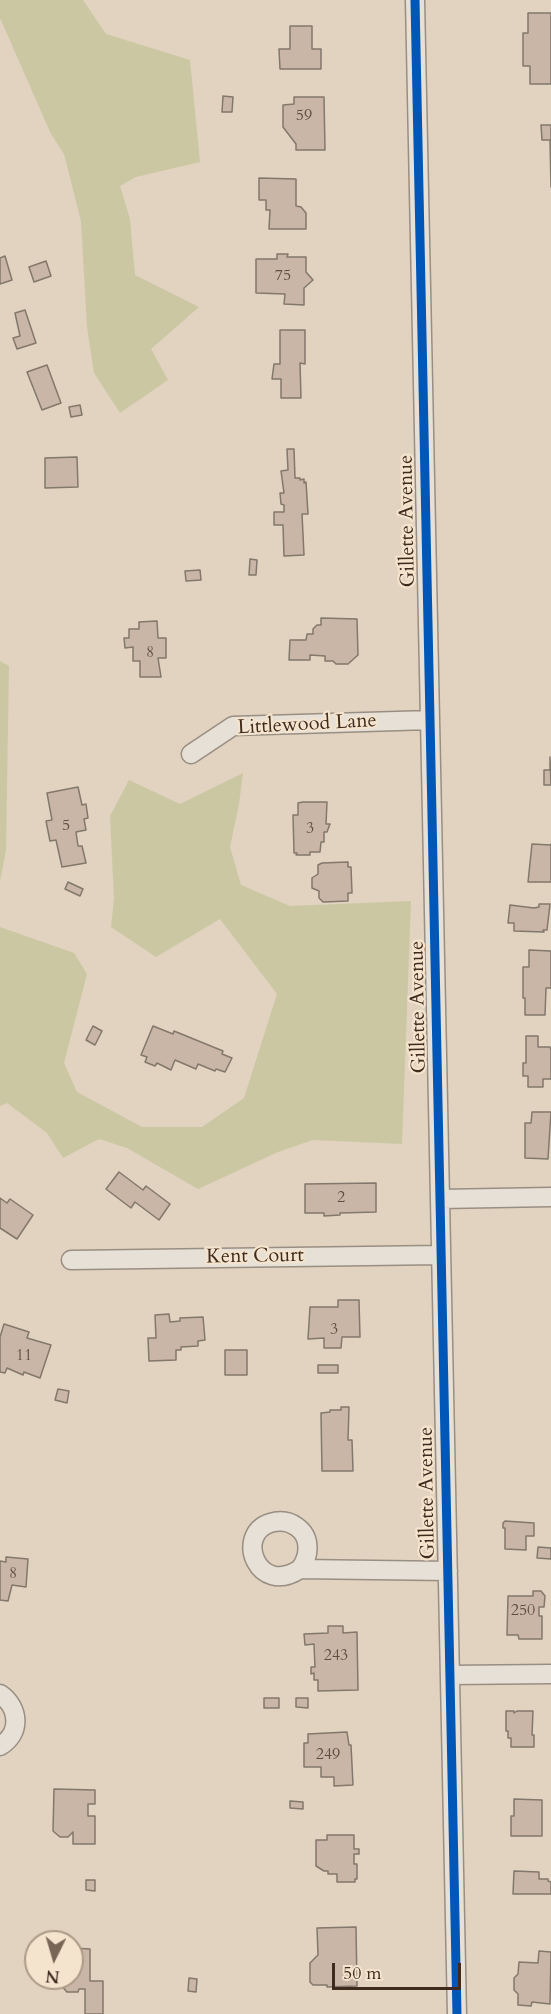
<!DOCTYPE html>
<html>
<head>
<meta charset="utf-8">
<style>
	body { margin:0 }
	#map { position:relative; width:551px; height:2014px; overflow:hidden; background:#e1d3bf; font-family:Cardo,serif }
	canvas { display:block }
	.north { position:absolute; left:24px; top:1930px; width:60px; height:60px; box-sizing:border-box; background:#f4e4cd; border:2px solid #ac9a87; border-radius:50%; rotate:185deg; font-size:16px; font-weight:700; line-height:24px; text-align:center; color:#3f2a1e }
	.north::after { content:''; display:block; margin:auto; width:21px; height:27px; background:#786556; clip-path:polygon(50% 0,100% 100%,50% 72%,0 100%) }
	.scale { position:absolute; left:332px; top:1963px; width:129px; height:27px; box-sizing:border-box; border:3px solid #3f2a1e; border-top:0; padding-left:8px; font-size:18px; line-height:21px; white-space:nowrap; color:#3f2a1e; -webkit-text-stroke:4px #f4e4cd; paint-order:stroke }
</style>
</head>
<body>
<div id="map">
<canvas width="551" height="2014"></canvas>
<div class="north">N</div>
<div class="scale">50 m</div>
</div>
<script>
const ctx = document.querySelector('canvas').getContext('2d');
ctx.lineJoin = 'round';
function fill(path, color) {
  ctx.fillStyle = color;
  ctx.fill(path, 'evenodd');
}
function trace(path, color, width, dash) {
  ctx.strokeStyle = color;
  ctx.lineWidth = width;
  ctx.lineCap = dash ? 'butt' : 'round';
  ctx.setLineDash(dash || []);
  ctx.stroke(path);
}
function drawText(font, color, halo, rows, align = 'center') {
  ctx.font = font + ' Cardo,serif';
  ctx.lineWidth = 4.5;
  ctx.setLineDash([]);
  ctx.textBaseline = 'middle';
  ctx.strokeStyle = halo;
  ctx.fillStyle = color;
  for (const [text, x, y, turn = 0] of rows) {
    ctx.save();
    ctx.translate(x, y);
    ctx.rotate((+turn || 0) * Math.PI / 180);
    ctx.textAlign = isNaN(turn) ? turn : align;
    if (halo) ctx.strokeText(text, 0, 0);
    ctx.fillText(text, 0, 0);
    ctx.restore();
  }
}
fill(new Path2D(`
	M0,0H83L106,34L190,60L200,162L136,177L120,186L130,219L135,275L199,307L151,349L168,380L120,413L94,373L87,327L81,221L64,154L51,134L0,18Z
	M0,661L9,666L6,850L0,881Z
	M243,773L239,804L230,847L241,885L290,906L411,901L402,1144L313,1140L278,1152L198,1189L127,1148L99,1139L63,1158L47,1133L7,1103L0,1106V927L74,953L87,974L64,1063L77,1092L142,1127H202L244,1098L277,994L220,919L156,957L111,927L114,899L110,816L129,780L180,804Z`), '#cbc7a3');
const building = new Path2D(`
	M528,13H551V84H530V66H523V33H528Z
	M290,26H312V49H321V69H280L279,49H290Z
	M223,96L233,97L232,112H222Z
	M294,97H324L325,150H296V144L283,127V105L294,104Z
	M541,125H551V187L550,140H542Z
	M259,178L296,179V206L301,207L306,213V229H269L270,210H266V200H259Z
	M277,254H288L287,257H306V272L313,280L304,288V305L284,304L285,294L256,293V259H277Z
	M5,256L12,280L0,284V258Z
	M46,261L51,276L34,282L29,267Z
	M25,310L36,343L17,349L13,338L20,336L15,313Z
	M280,330H305V364L300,363L301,398H281V379H272L274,364H280Z
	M47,365L61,403L42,410L27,372Z
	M80,405L82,415L71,417L69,407Z
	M287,449H294L295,478H300V480L304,479V483L306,482L308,514H302L304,555L284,556L283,525H274V512H284V505L281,504L280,493H284L281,471L288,470Z
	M77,457L78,487L45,488V458Z
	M250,559L257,560L256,575H249Z
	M200,570L201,580L186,581L185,571Z
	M321,618L357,619L358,655L348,664H336L333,661H325V656L310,655V660H289L290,640H306L307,634H313V629L317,625H321Z
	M157,621L158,638H166V658H158L161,677H140V661H133V647L125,648L124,638H129V629H139V622Z
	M550,757L551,785H544V770H550Z
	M78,787L82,805L86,804L88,818L84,819L86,830L76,832L78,846H82L86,863L62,867L56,840L50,841L46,821L52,820L47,793Z
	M303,802H327L326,824H330L327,832H324V842H321L320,852H310V855H296L297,853H294L293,815H298V803Z
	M532,844L551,845V844V882H528Z
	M348,862V867H351L352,893H348V901L323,902L319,898V891L312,888V878L318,874V865L322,863Z
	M68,882L83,889L80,896L65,889Z
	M539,904H550L547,930H543L544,932L514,931V923H508L510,905L534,908L539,907Z
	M529,950L551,951V988H546L545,1015H525V998H523V967H529Z
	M93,1026L102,1031L95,1045L86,1040Z
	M153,1026L173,1034L174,1031L223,1051L222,1054L232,1058L225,1072L216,1069L215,1071L198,1064L196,1069L175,1060L171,1070L157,1063L155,1066L145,1062L147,1057L141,1055Z
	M526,1036H538V1047H550L551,1050V1079H543V1087H528V1076H523V1063H526Z
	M532,1112H551L548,1159L525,1158V1123H531Z
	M119,1172L143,1190L146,1186L170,1204L159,1220L135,1202L131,1208L106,1189Z
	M376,1183V1212L340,1213V1215L324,1216V1213H305V1184Z
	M0,1198L7,1203L10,1199L33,1215L17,1239L0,1228Z
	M338,1300H359L360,1337H342L341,1348H324V1338L308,1339L310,1307H338Z
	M169,1314L170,1322L180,1321V1318L203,1317L205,1340L198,1341V1346L181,1347V1350H176V1360L149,1361L148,1338H156L155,1315Z
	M4,1324L29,1332L27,1338L51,1345L40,1378L24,1372L23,1375L7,1368L5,1373L0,1372V1337Z
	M225,1350H247V1375H225Z
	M318,1365H338V1373H318Z
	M58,1389L69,1391L67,1403L55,1400Z
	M341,1407H349L348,1440H352L353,1471H322L321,1413L330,1412V1410H341Z
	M505,1521L534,1523V1536H526V1550L505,1549V1528H503V1523Z
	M538,1547L551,1548V1559L537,1558Z
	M6,1557L28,1559L26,1587L12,1585L8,1601L0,1600V1561L6,1562Z
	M533,1591H541L545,1596L544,1607H539V1616H542V1639H519L518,1635H507L508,1596H533Z
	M328,1626H343V1633L357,1632L358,1690L318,1691V1680H314V1673L311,1674V1667H315L314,1644L305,1645L304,1634L328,1633Z
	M264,1698H279V1708H264Z
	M296,1698H308V1708L296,1707Z
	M506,1711H514V1713L517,1711H533L532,1735H534V1747H511V1738H508V1731H506Z
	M347,1732L349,1745H351L353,1785L334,1786V1777H321V1767H304V1743H308V1734Z
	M54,1789L95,1790V1804H88V1816H95V1844H73V1832L68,1837H60L53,1831Z
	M514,1799L542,1800V1836H511V1816H514Z
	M290,1801L303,1802V1809L290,1808Z
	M327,1835H354V1849H359V1854H354V1864H357V1879H355V1882H337V1874H328V1871H324L316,1866V1840H327Z
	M514,1871L539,1872V1879H548V1881L551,1882V1894H513Z
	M86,1880H95V1891L86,1890Z
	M356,1927L357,1986L327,1987V1985H313L310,1982V1963L318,1955L317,1928Z
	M72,1948L90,1949V1981H103V2014H85V1989H79L78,1992H67L59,1983V1978H72Z
	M539,1951L551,1952L550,2004L532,2002L531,2006L518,2005V1994L514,1990V1978L518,1974L519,1962L538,1963Z
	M189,1978L197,1979L196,1992L188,1991Z`);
fill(building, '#cab6a6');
trace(building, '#82786c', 1.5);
const minor = new Path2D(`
	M415,0L457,2014
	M191,754L233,726L430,720
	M441,1199L551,1197
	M71,1260L440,1255
	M300,1569C310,1556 311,1537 297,1527C289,1521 280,1520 270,1523C234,1535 258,1597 300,1569L448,1571
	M450,1675L551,1674
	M0,1694C19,1707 22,1733 0,1746`);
trace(minor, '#998e82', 21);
trace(minor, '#e6e0d6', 18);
trace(new Path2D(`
	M415,0L457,2014`), '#0057b8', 9);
drawText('16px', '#624d40', null, [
	["59",304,116],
	["75",283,276],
	["8",150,653],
	["5",66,826],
	["3",310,829],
	["2",341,1198],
	["3",334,1330],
	["11",24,1356],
	["8",13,1574],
	["250",523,1611],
	["243",336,1656],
	["249",328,1755]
]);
drawText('20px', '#3f2a1e', '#f4e4cd', [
	["Gillette Avenue",408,521,-91],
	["Littlewood Lane",307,725,-3],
	["Gillette Avenue",419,1007,-91],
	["Kent Court",255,1257,-1],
	["Gillette Avenue",428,1493,-91]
]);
</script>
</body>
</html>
